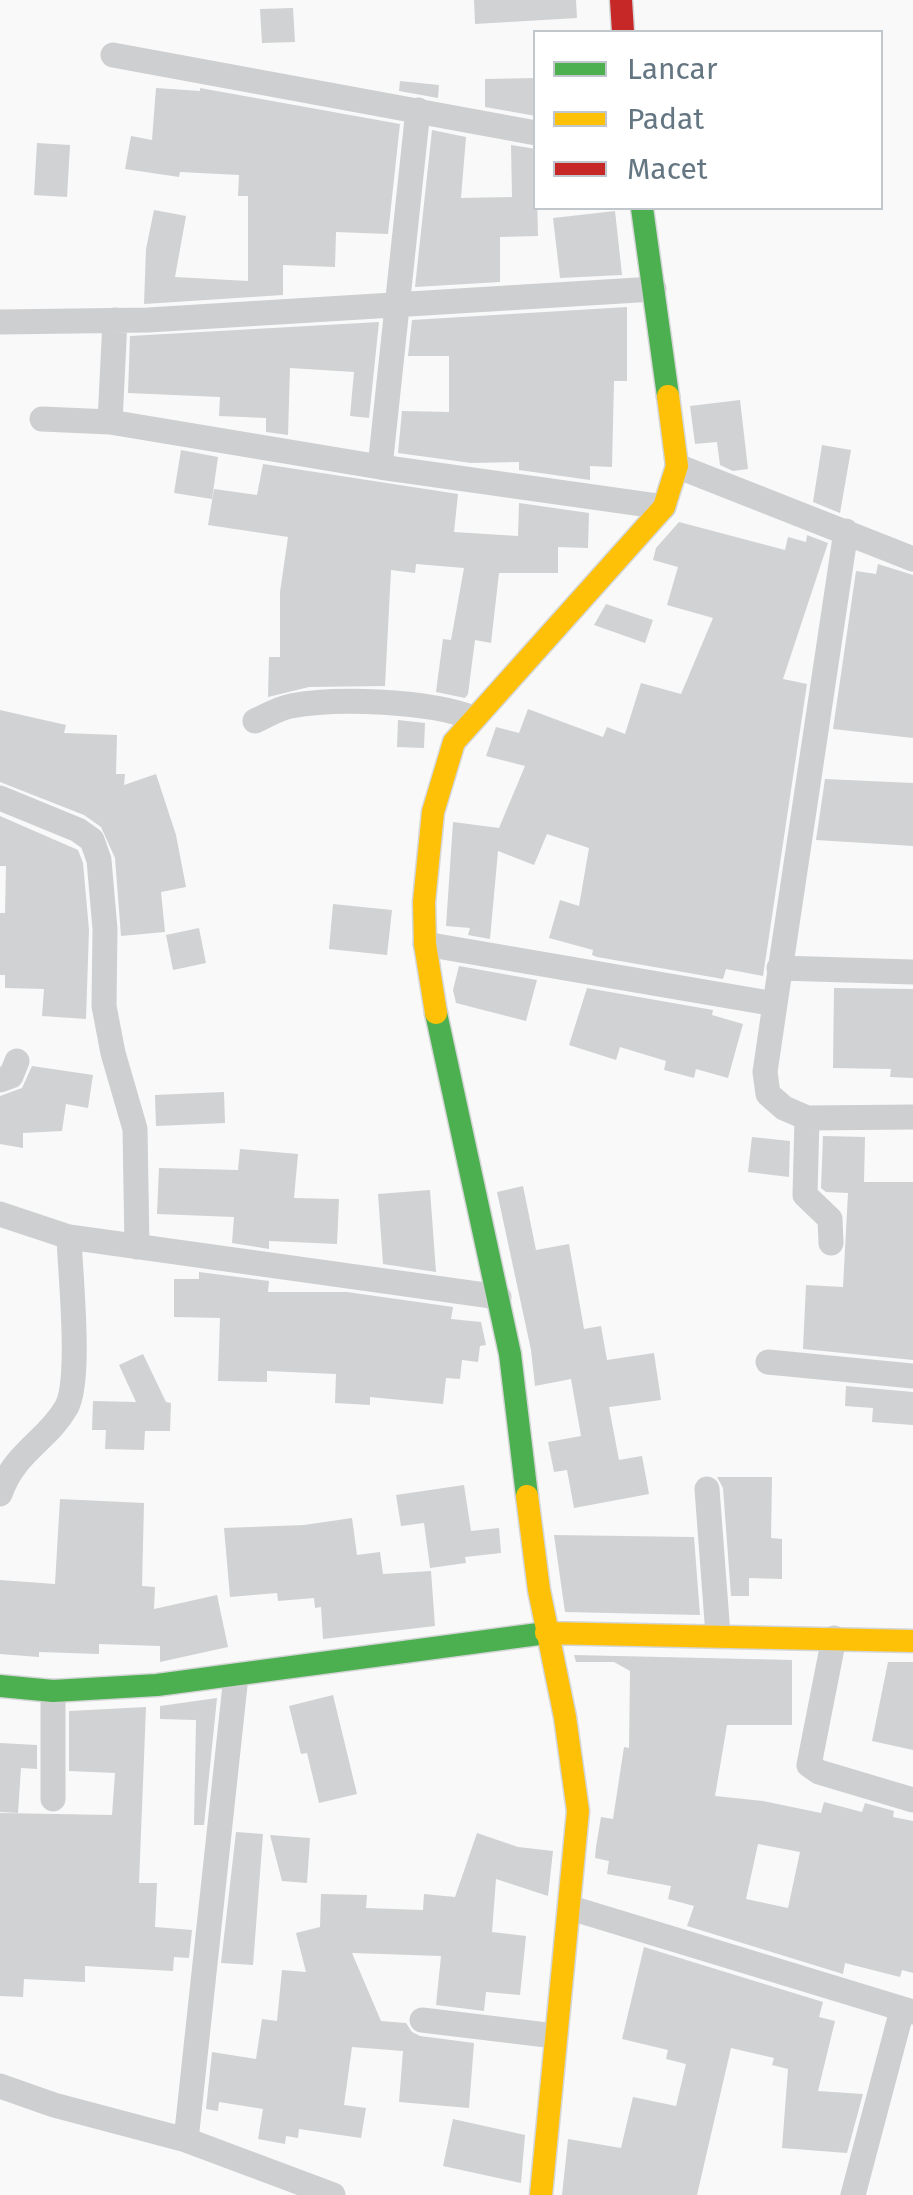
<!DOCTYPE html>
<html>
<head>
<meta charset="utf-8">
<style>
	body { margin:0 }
	#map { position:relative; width:913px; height:2195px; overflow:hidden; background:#f9f9f9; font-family:"Fira Sans",sans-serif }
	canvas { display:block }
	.legend { position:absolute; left:533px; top:30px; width:350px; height:180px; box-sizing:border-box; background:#fff; border:2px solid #c1c8cd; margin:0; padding:12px 18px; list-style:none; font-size:30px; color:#657683 }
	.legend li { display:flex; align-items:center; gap:20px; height:50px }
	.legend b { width:50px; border:2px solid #c1c8cd }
</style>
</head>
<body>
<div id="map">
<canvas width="913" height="2195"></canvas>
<ul class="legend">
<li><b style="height:12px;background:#4caf50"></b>Lancar</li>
<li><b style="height:12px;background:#ffc107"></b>Padat</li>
<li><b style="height:12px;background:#c62828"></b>Macet</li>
</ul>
</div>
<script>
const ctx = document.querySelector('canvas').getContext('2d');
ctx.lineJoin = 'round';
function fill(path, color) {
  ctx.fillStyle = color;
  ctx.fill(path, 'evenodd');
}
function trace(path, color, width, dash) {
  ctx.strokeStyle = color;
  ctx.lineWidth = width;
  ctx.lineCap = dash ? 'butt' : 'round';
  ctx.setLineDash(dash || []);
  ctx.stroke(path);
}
fill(new Path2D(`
	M474,0H576L577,18L475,24Z
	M293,8L295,42L262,43L260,9Z
	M536,78V116L485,107V79Z
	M400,81L439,85L438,98L399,91Z
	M156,88L200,91V88L400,124L388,234L336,232L335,267L283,265V295L144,304L146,249L154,210L186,216L175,277L248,281V196H238L239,175L180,172L179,177L125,169L131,136L152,140Z
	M432,130L466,137L461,198L512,197L511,145L536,149L538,236L500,237V282L415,287Z
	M37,143L70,145L67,197L34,195Z
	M615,211L622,275L560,278L553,218Z
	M627,307V381H614L612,467L590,466V480L519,470V462L471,463L398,453L402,411L449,412V356H408L412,320Z
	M379,322L369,418L350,416L354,372L290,368L288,435L266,432V418L219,416L220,397L128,393L130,336Z
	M740,400L748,469L733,471L720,465L717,442L695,444L690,406Z
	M822,445L851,450L840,513L813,502Z
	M181,450L218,457L212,499L174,493Z
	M263,464L458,494L454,532L518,536L519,503L589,513L588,548L558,547V573H499L491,643L475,640L468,694L465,698L436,692L443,639L451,640L464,568L416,564L415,573L391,570L385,686L309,687L268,697L269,657H280V592L288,537L208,525L214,489L257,495Z
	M679,522L785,550L788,537L806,542L807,535L828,543L783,679L807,684L763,976L726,969L723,979L597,957L592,955L593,950L549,938L560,900L579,906L589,848L547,834L534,865L498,851L490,939L468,935L470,928L446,926L453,822L499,828L525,766L486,756L496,727L519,733L528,709L603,737L607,727L625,734L641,683L681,694L713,618L667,605L678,567L653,560L656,548Z
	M878,564L913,575V738L833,729L856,571L876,574Z
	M606,604L653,620L645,643L594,625Z
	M0,710L66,725L64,733L117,735L116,774H125L124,785L156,774L176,835L186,887L161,892L165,932L121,936L115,858L101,827L84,815L0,782Z
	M398,720L425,723L424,748L397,747Z
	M825,779L913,783V846L816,840Z
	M0,816L78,850L83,863L89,930L86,1019L42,1016L44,989L5,988V975H0V913H5L6,866H0Z
	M333,904L392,910L387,955L329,949Z
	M199,928L206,963L173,970L166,935Z
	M459,966L537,980L526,1021L456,1003L453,990Z
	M587,988L713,1010L712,1015L743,1024L728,1078L696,1069L694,1078L664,1070L666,1061L620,1047L616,1060L569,1045Z
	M834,988L913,989V1078L890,1077L891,1069L833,1068Z
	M32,1066L93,1075L88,1108L66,1104L62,1131L23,1133V1148L0,1144V1096L22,1088Z
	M224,1092L225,1123L156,1126L155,1095Z
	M823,1136L865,1137L864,1182H913V1360L803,1349L806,1285L843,1287L848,1193L826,1192L821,1188Z
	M752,1137L790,1141L789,1177L748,1172Z
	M240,1149L298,1154L294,1198L339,1199L337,1244L269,1241V1249L232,1243L234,1217L157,1214L159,1168L238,1170Z
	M523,1186L536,1250L569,1244L584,1329L601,1326L607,1360L654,1353L661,1400L609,1407L619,1460L642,1456L649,1494L574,1508L567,1470L554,1472L548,1442L581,1436L571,1379L535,1386L531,1350L497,1192Z
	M430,1190L436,1272L383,1264L378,1194Z
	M199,1272L269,1281L268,1292H347L453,1307L451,1319L481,1322L486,1345L480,1346L478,1362L462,1360L460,1379L446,1378L443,1404L370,1397V1405L335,1403L336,1374L267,1371V1382L218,1381L220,1318L174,1317V1279H199Z
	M143,1354L166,1402L171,1403L170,1431H145L144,1450L105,1449L106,1430H92L93,1401L136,1402L119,1365Z
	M846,1386L913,1392V1425L872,1422L873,1408L845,1406Z
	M717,1477H772L771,1538L782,1539V1579L749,1578V1596H731L723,1488Z
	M464,1485L471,1531L499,1528L501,1553L465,1557L466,1563L430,1568L424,1523L401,1526L396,1495Z
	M60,1499L144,1503L142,1586L155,1587L154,1609L217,1595L228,1647L160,1662V1646L99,1644V1654L39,1652V1657L0,1654V1580L55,1584Z
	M352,1518L357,1555L380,1552L383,1574L431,1571L435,1626L323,1639L321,1607L315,1608L314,1598L278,1601L277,1593L230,1597L224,1528L304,1525Z
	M554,1535L694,1537L700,1615L565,1612Z
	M574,1655L792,1660V1725H727L715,1796L763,1801L821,1813L824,1802L862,1812L865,1803L894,1811L893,1817L913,1821V1973L902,1970L900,1977L845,1963L843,1974L687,1926L694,1906L668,1899L671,1886L607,1874L609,1861L595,1858L596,1847L601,1817L613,1819L624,1747L629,1748L630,1671L614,1662H576ZM758,1844L800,1852L788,1908L746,1899Z
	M888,1662H913V1750L872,1741Z
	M333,1695L357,1794L319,1803L307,1753L301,1754L289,1706Z
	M217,1698L204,1825H194L196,1720L160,1719V1706Z
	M146,1707L139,1883H157L155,1927L192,1930L189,1958L174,1957L173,1971L85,1966V1982L24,1979L23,1997L0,1996V1813L112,1815L115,1773L69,1771V1711Z
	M0,1743L37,1745V1769L21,1768L18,1813L0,1812Z
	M236,1832L263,1834L253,1965L221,1963Z
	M477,1833L518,1847L553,1851L548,1896L496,1879L492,1932L526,1936L520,1995L486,1992L484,2011L436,2005L441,1956L352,1953L381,2021L406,2023L412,2032L420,2036L474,2043L469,2108L399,2102L403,2051L352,2047L344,2105L366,2108L361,2138L299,2129L298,2138L286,2136L285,2144L258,2139L263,2109L219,2102L218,2111L206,2109L212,2052L256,2059L262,2019L277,2021L282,1970L306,1972L296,1933L320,1927L321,1894L367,1895L366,1908L423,1910L424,1894L455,1897Z
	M270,1835L310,1838L307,1883L282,1881Z
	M644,1947L823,2002L819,2017L835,2021L818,2091L863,2094L847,2153L782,2148L788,2069L772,2065L774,2058L731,2048L697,2195H562L568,2139L621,2148L633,2097L676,2106L686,2064L666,2059L668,2050L622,2039Z
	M453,2119L525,2135L521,2183L443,2166Z`), '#d0d2d3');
const fast = new Path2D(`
	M642,208L668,396
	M436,1013L510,1354L527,1496
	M0,1686L53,1691L157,1685L546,1633`);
const slow = new Path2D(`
	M436,1013L425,944L424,902L433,812L454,742L664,507L677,466L668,396
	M527,1496L539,1590L565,1717L578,1811L541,2195
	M546,1633L913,1641`);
const jam = new Path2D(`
	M621,0L623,32`);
trace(fast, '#d5d6d7', 25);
trace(slow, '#d5d6d7', 25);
trace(jam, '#d5d6d7', 25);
trace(new Path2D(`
	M113,55L536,133
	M0,322L148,320L654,289
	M42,419L110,422L380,467L664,507
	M110,422L115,320
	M677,466L913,559
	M380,467L418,110
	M255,721C266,716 279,708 291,706C337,697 430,701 473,718
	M0,798L78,830L92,840L99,860L105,929L104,1006L113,1053L135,1129L137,1247
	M425,944L775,1004L765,1072L768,1094L784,1108L807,1118L913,1117
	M779,968L913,972
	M775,1004L846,531
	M0,1080L11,1076L17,1061
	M807,1118L805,1195L830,1219L831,1243
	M0,1214L69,1237C70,1273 82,1381 66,1408C47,1441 15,1451 0,1494
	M69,1237L499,1297
	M768,1362L913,1376
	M707,1489L718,1635
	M834,1638L809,1765L819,1772L913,1800
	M53,1691V1799
	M571,1908L913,2012
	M422,2020L555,2036
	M0,2086L54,2105L186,2140L333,2195
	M186,2140L236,1676
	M853,2195L902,2010`), '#cecfd0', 25);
trace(fast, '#4caf50', 22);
trace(slow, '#ffc107', 22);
trace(jam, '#c62828', 22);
</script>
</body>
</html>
